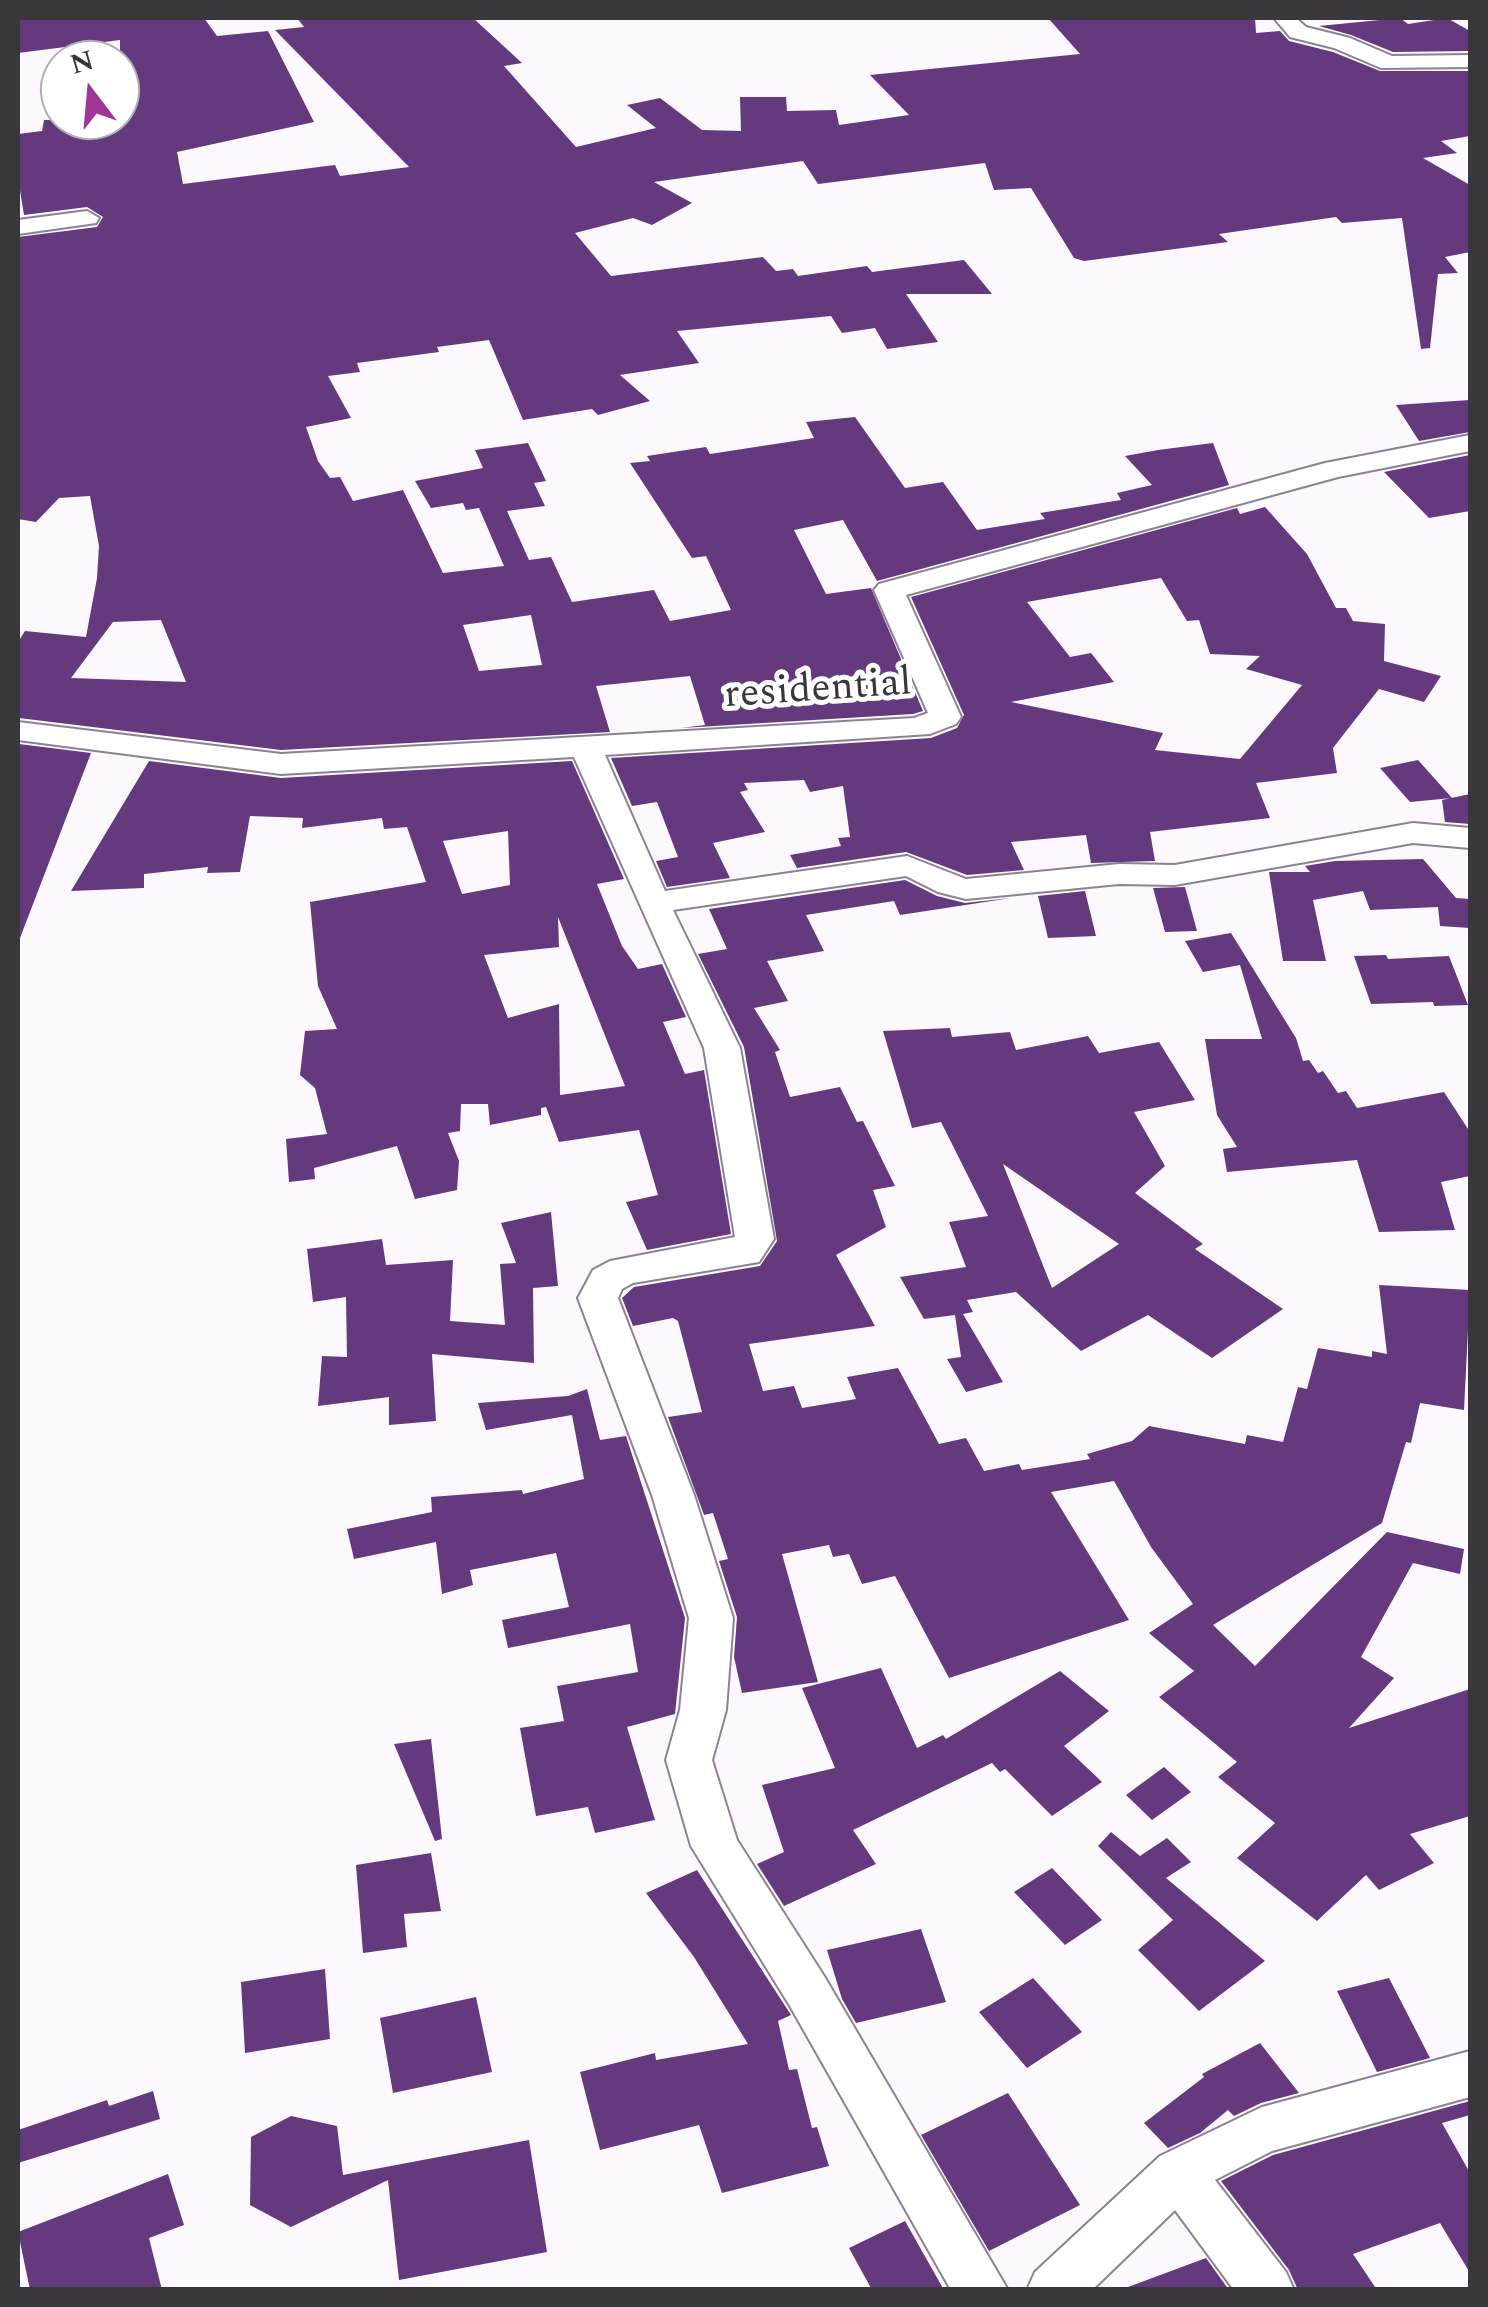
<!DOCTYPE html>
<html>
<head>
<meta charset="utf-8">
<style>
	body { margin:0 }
	#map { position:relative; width:1488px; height:2307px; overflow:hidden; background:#fcf8fe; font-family:Spectral,serif }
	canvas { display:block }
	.frame { position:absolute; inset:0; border:20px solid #39363c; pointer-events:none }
	.north { position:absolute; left:40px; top:40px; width:100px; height:100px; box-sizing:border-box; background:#fff; border:2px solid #b0afb1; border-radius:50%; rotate:344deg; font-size:28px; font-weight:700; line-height:40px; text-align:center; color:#39363c }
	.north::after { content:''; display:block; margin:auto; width:35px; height:45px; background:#9f3597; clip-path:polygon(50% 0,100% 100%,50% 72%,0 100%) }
</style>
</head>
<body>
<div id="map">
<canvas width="1488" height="2307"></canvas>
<div class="frame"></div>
<div class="north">N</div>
</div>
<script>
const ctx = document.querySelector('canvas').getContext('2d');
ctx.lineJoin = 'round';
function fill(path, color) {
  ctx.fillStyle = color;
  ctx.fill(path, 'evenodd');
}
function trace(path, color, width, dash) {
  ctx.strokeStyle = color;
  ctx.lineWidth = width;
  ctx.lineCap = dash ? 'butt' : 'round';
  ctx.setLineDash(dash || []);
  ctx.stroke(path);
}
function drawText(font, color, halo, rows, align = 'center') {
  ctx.font = font + ' Spectral,serif';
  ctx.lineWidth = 10;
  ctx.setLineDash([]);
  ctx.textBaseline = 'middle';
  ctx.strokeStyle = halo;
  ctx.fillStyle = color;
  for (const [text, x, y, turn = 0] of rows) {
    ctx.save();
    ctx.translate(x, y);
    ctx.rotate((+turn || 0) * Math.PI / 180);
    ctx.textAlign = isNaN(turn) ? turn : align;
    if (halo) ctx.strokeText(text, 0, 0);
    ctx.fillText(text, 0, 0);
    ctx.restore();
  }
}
fill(new Path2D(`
	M18,18H204L217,36L268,31L314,122L177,152L183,184L335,165L340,176L409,167L275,30L304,27L297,18H473L522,63L504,66L576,147L656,128L627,105L660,98L702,130L741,131L740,97H786L787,111L836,110L839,125L909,115L870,75L1080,54L1048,18H1255L1256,33L1280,31L1289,41L1333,52L1380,71H1470V136L1441,141L1457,153L1423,158L1470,185V252L1445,257L1458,273L1438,274L1430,348L1421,349L1402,218L1342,223L1336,217L1219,234L1228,242L1084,261L1074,258L1031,188L994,190L985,163L818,184L803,161L654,182L692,203L652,225L633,218L575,233L611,276L763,257L776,271L793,269L798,276L867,266L872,272L964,260L992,294H906L938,342L887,349L875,328L842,333L831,316L677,331L699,363L620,375L650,401L598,415L592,409L523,420L489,340L437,347L439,352L357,363L360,372L328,376L351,418L306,427L318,461L330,478L340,477L353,501L403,490L443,573L504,566L479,508L466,510L463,503L431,508L415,481L483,468L475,450L528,443L546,481L534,483L545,506L507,511L529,560L551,557L572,602L654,590L670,621L731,610L706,556L692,558L630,463L650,461L647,456L706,447L710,454L814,438L806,422L855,417L905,488L943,482L977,530L1045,519L1040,513L1121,500L1117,493L1152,485L1125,456L1158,450L1213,443L1229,485L877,581L843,520L794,530L826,594L871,588L923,711L913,714L681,728L705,725L690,676L596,686L610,732L281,750L19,718L18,642L25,631L86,637L97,578L99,546L90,496L59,498L36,522L18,519V237L97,227L103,217L87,207L24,215L18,178V134L42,131L44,120H120V40L18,53ZM531,615L542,665L479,671L463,625ZM161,620L186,682L71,678L113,622Z
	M1400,18L1408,24L1447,18L1470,31V51L1393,52L1351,35L1319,26Z
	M1470,400V432L1419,441L1396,405Z
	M1470,455V511L1429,518L1384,472Z
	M1265,507L1307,554L1336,608H1346L1353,621L1385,624L1384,661L1441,676L1424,702L1379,689L1333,748L1337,773L1256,783L1270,818L1150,832L1155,861L1091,863L1086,835L1011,842L1024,870L967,875L906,852L797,868L790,855L841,846L838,838L850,837L843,786L810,792L804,780L744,783L748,790L740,792L765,832L713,843L730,878L667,887L656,861L678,857L657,802L632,806L611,758L931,738L957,728L964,715L911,597L1237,508L1240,514ZM1161,578L1187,621L1199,620L1210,654L1260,656L1246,669L1302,685L1240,759L1155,750L1163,733L1011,702L1114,682L1091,653L1070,657L1027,602Z
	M19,744L91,753L20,938L18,937Z
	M1418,760L1452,798L1410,802L1380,768Z
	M149,761L281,778L572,761L624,879L597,884L622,946L638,969L662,964L686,1017L663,1022L685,1074L704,1070L731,1234L647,1250L626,1202L658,1195L639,1130L559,1142L546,1107L541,1108V1115L490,1125L488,1104H461L460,1131L448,1133L459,1161L457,1190L415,1199L397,1146L314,1168L315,1179L289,1182L286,1139L327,1134L315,1088L300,1075L305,1031L337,1029L318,986L310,902L426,882L407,827L384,829L382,818L302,828L303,818L250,816L240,872L207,873L208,867L144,874V888L71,891ZM508,831L510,885L462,894L443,841ZM558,917L625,1086L560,1095L559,1004L508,1018L484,955L559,947Z
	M1470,794V824L1445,822L1442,800Z
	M1423,859L1456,898L1470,899V928L1440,926L1438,907L1370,910L1363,891L1313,900L1326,961H1283L1269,872H1310L1305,866L1335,861Z
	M905,880L937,896L965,903L1011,898L900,915L894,901L806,915L824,951L767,961L788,1001L754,1008L780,1050L775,1052L790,1097L840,1087L857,1122L863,1121L895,1186L873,1190L886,1227L836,1255L875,1326L749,1344L763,1391L794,1386L802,1408L856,1399L847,1377L898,1368L939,1444L966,1438L984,1471L1019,1464L1022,1470L1090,1459L1087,1454L1132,1441L1149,1426L1245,1444L1247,1435L1283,1442L1298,1387L1307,1389L1318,1348L1372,1357V1351L1387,1354L1379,1285L1470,1290L1464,1410L1420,1403L1411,1443L1406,1442L1382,1523L1213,1625L1255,1666L1387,1532L1464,1549L1460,1574L1413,1563L1361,1657L1394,1678L1349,1728L1470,1689V1816L1410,1834L1434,1863L1379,1890L1366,1875L1317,1921L1237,1858L1275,1823L1218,1777L1237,1762L1159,1697L1194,1671L1149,1633L1193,1604L1151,1547L1114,1481L1051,1492L1129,1620L949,1678L895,1576L862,1584L849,1554L833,1557L829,1545L782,1554L818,1682L742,1693L734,1657L737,1617L719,1561L728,1559L713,1513L704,1515L668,1417L702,1412L678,1321L673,1318L633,1326L622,1298L634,1287L760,1266L777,1241L744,1047L698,954L727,949L709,909Z
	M1185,887L1197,931L1165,932L1153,888Z
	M1085,891L1096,936L1048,938L1038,896Z
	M1231,933L1296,1038L1303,1061L1309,1060L1318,1073L1323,1071L1338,1093L1346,1091L1357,1108L1444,1092L1470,1132V1176L1441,1182L1455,1230L1379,1232L1357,1160L1227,1172L1223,1149L1237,1147L1217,1115L1205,1039H1262L1240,965L1203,972L1185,941Z
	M1386,955L1388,959L1449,956L1468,1005L1434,1006L1433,1002L1371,1004L1354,956Z
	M950,1028L952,1037L1010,1032L1016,1050L1088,1036L1099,1053L1159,1042L1195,1100L1134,1112L1165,1166L1135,1193L1203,1244L1195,1249L1283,1309L1212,1358L1148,1315L1081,1351L1016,1292L967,1300L973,1312L963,1314L1003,1382L966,1392L947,1359L961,1357L955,1315L924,1319L900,1277L966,1267L949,1222L988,1216L941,1122L912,1128L883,1031ZM1003,1164L1119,1244L1052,1288Z
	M551,1212L558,1286L533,1288L534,1363L432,1354L436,1421L389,1425V1397L318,1406L322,1356L347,1357L346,1297L313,1302L307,1249L382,1239L386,1265L453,1260L450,1321L505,1325L500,1264L516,1263L501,1223Z
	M587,1389L600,1440L626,1436L685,1618L675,1714L627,1727L655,1820L595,1833L588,1807L536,1816L520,1728L564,1721L557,1686L638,1672L630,1624L508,1648L502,1620L569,1607L556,1553L470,1570L473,1585L442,1594L436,1542L354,1559L347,1529L432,1512L431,1497L522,1490L523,1494L584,1479L572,1415L486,1430L478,1403L568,1396Z
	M881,1668L917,1748L943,1735L946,1739L1060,1671L1109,1711L1064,1746L1102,1782L1052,1816L1005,1769L1000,1772L992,1763L853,1830L876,1864L784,1906L757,1864L784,1852L762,1785L835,1768L802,1688Z
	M431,1739L442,1839L435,1841L394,1744Z
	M1164,1767L1191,1792L1152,1820L1126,1795Z
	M1111,1832L1140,1856L1167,1838L1191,1862L1166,1878L1265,1961L1199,2011L1138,1950L1173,1920L1098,1846Z
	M431,1853L441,1911L404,1914L407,1947L363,1953L356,1865Z
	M1052,1868L1102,1920L1065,1945L1014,1892Z
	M697,1870L791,2015L778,2021L789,2070L797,2069L812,2128L817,2127L829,2166L722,2193L699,2125L600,2150L580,2072L655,2053L656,2060L748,2044L694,1957L646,1893Z
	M921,1929L946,2002L856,2023L842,1999L827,1950Z
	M325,1969L330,2039L245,2053L241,1982Z
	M1033,1978L1082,2032L1027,2068L979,2012Z
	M1389,1978L1430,2058L1377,2072L1337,1991Z
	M476,1997L492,2072L393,2093L380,2018Z
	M1260,2043L1299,2093L1261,2103L1234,2116L1228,2110L1200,2133L1168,2148L1144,2123L1204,2077L1202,2074Z
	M153,2091L160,2119L18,2163V2130L107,2100L109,2106Z
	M1008,2093L1080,2205L989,2251L921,2135Z
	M1470,2101V2115L1442,2123L1470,2173V2273L1440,2223L1353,2254L1377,2290H1298L1289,2270L1221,2181L1273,2155Z
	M291,2116L337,2126L343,2175L529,2140L547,2252L399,2280L388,2180L291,2227L250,2205L251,2137Z
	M168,2174L184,2225L149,2238L162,2290H30L18,2232Z
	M905,2221L944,2290H872L849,2248Z
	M1206,2258L1229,2290H1129L1128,2287Z`), '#65397d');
const minor = new Path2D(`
	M1274,18H1296L1306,27L1350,38L1392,56L1470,55V67L1381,68L1334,48L1290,37Z
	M87,211L99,218L96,223L18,234V220Z
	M1470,435V451L1338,477L906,595L961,717L956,724L930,734L605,755L665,891L907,856L966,879L1119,864L1175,865L1413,823L1470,828V848L1413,843L1175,885L1119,884L966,899L938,892L906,876L673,910L740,1048L774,1239L759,1262L633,1283L622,1289L618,1298L694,1495L733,1618L726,1710L712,1760L737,1840L824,1976L1008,2290H951L790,2006L691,1846L666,1760L680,1710L689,1618L652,1495L578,1298L593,1270L610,1261L735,1237L704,1048L574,757L281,774L18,740V722L281,754L914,718L928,713L874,590L879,584L1325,463Z
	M1470,2051V2097L1272,2151L1215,2180L1286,2272L1294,2290H1234L1175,2210L1092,2290H1027L1035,2272L1160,2156L1262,2107Z`);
trace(minor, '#8b8391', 4);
fill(minor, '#fff');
drawText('40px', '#39363c', '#fff', [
	["residential",818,692,-4]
]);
</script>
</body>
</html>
